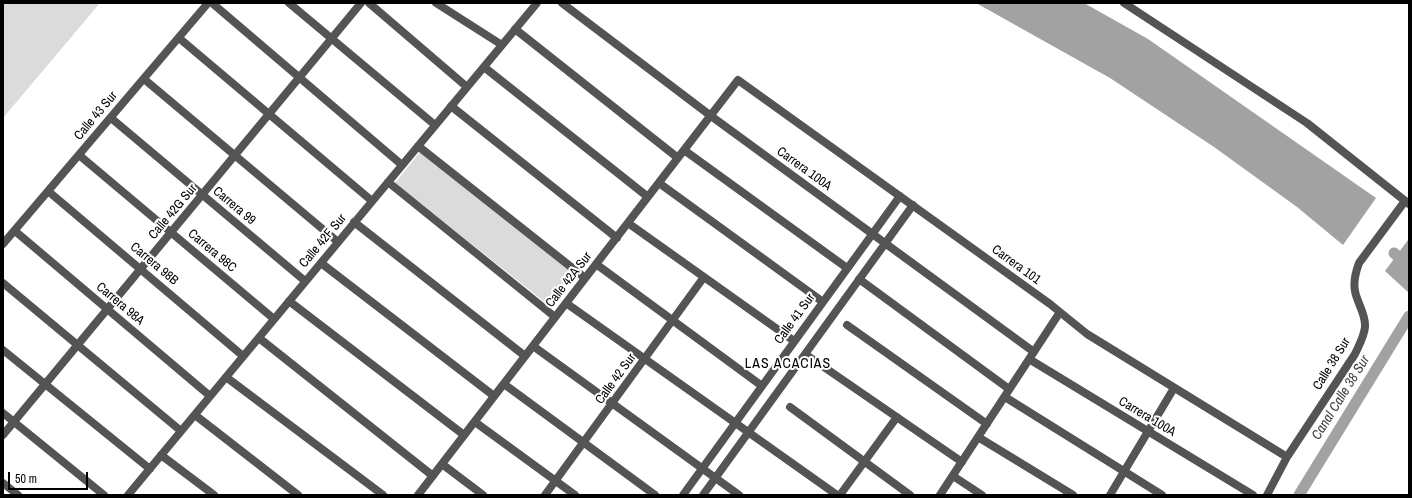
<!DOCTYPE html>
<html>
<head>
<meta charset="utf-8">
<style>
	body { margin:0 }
	#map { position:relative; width:1412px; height:498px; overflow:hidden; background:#fff; font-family:"Archivo Narrow",sans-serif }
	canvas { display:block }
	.frame { position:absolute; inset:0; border:4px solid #000; pointer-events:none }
	.scale { position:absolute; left:8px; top:472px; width:80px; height:18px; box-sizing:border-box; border:2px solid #000; border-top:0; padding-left:5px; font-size:12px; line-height:14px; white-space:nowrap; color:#000; -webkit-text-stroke:3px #fff; paint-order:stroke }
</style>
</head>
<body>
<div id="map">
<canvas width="1412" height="498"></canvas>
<div class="frame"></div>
<div class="scale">50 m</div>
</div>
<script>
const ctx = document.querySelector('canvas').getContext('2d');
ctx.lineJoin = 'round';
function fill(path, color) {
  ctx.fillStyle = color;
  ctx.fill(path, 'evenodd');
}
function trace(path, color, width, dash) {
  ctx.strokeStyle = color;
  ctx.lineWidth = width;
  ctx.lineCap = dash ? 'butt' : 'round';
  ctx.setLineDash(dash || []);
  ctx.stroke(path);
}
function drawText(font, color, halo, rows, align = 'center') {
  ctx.font = font + ' "Archivo Narrow",sans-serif';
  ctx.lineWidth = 4;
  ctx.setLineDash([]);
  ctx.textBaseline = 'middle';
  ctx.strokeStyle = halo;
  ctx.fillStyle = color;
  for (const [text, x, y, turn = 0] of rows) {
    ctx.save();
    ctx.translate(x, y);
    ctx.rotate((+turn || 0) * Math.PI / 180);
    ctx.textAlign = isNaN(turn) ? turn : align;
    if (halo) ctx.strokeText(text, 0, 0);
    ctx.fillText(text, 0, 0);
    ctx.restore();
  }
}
fill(new Path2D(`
	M3,3H100L3,118Z
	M420,152L576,275L551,307L395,183Z`), '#dbdbdb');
fill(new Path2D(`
	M976,3H1084L1148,39L1376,198L1343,245L1297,207L1214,147L1110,78Z
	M1408,240L1409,241V293L1385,271Z`), '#a2a2a2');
trace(new Path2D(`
	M1394,253L1409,266
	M1299,495L1409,316`), '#a2a2a2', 11);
trace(new Path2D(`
	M212,3L402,165
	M289,3L435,125
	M369,3L467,87
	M436,3L502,45
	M562,3L711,116L1034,352
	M1124,3L1307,123L1409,204
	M515,29L678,158
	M179,38L372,201
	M484,67L648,197
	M144,79L338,242
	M451,106L617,238
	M111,118L305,281
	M418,146L585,278
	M684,150L847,268
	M79,155L274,319
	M388,182L555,317
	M659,183L823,302
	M48,191L243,356
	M354,222L525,356
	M628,223L794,341
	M15,231L210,396
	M3,244L208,3
	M321,263L494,396
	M596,264L762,386
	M859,279L1009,389
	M3,283L181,431
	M289,301L464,435
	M566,303L837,495
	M847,325L987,424
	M259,338L433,476
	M533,346L739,495
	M3,350L150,469
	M805,354L962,462
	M1029,359L1253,495
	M226,377L383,495
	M504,384L655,495
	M1005,397L1162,495
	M790,407L910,495
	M3,413L104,495
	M195,415L298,495
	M475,422L575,495
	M3,435L361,3
	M978,437L1073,495
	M161,455L214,495
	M442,464L483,495
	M953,476L982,495
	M3,483L18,495
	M128,495L537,3
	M418,495L738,80L1050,304L1087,334L1287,457
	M545,495L704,277
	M683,495L900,196
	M703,495L913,205
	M840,495L897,417
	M940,495L1060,312
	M1110,495L1174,388
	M1267,495L1287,457L1355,354C1359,345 1364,337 1365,327C1366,314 1357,303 1355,291C1353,281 1356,271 1359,263L1405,201`), '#545454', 8);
drawText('13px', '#000', '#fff', [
	["Calle 43 Sur",96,116,-50],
	["Carrera 100A",804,169,36],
	["Carrera 99",234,206,40],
	["Calle 42G Sur",173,212,-50],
	["Calle 42F Sur",323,241,-50],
	["Carrera 98C",212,251,40],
	["Carrera 98B",154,264,40],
	["Carrera 101",1016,265,36],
	["Calle 42A Sur",569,280,-52],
	["Carrera 98A",120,304,40],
	["Calle 41 Sur",795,319,-54],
	["Calle 38 Sur",1332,364,-58],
	["Calle 42 Sur",616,379,-54],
	["Carrera 100A",1147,417,31]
]);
ctx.letterSpacing = '1px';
drawText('14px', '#000', '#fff', [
	["LAS ACACIAS",788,364]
]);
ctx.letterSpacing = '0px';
drawText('italic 14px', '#434343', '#fff', [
	["Canal Calle 38 Sur",1341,398,-58]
]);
</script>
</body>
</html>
